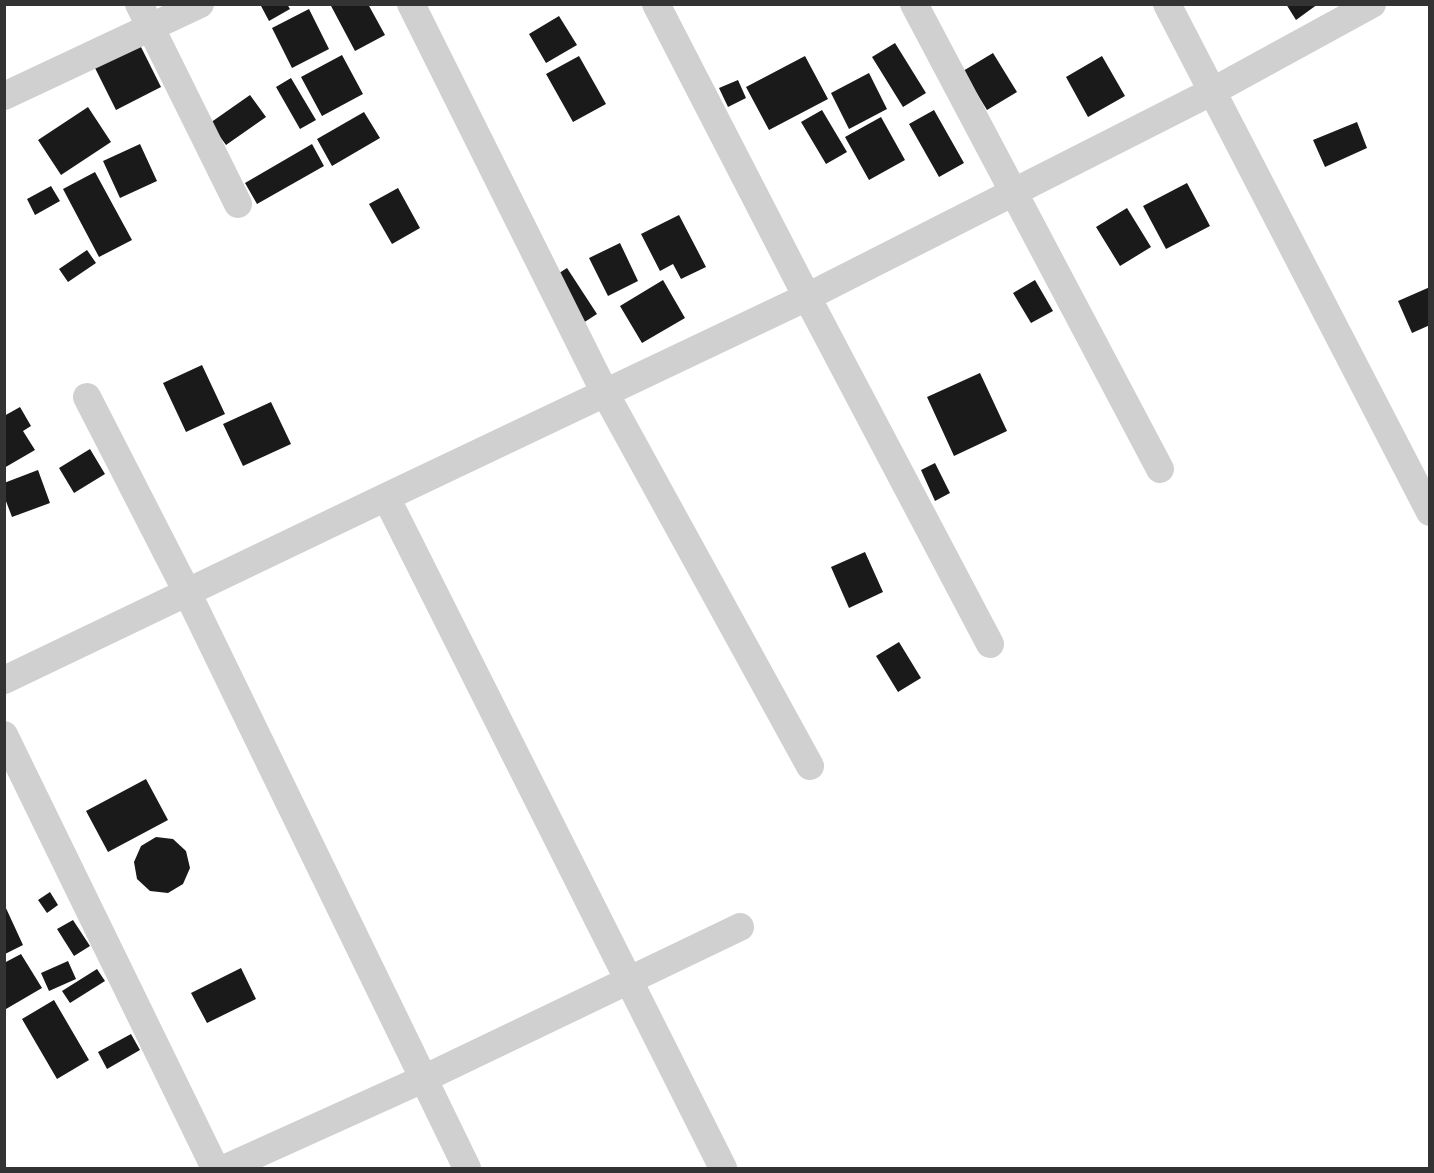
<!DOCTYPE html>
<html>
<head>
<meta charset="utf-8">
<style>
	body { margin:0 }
	#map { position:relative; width:1434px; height:1173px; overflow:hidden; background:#fff; font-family:Roboto,sans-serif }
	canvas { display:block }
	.frame { position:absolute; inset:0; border:6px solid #333; pointer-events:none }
</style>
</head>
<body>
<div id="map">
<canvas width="1434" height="1173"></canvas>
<div class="frame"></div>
</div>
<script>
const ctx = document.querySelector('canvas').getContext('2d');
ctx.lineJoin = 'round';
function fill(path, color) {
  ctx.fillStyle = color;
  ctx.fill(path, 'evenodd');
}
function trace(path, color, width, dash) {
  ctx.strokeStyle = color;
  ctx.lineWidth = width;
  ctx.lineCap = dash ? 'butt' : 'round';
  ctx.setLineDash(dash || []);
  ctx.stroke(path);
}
fill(new Path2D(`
	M260,4H287L290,9L269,21Z
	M330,4H368L385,35L355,51Z
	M1286,4H1318L1296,20Z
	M309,9L329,49L292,68L272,28Z
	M559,16L577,45L546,63L529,34Z
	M139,43L161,87L116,110L94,66Z
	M895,43L926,93L903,107L872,57Z
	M993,53L1017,92L987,110L963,71Z
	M342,55L363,94L322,116L301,77Z
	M579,56L606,104L573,122L546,74Z
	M805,56L828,99L769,130L746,87Z
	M1102,56L1125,96L1088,117L1066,77Z
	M869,73L887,109L849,129L831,93Z
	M291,78L316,120L300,129L276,87Z
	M738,80L746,98L728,107L719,88Z
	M250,95L266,117L226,145L210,123Z
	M88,107L111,142L61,175L38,140Z
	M822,110L847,152L826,164L801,122Z
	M934,110L964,163L939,177L909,124Z
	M364,112L380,138L332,166L317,139Z
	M881,117L905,160L869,180L845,137Z
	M1357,122L1367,148L1325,167L1313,140Z
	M140,144L157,181L120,198L103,161Z
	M312,144L324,166L257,204L245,183Z
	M95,172L132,240L99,257L63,189Z
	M1187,183L1210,226L1166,249L1143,206Z
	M51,186L60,201L35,215L27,199Z
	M398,188L420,228L392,244L369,204Z
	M1127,208L1151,247L1120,266L1096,227Z
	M679,215L706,267L681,279L673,264L660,271L641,234Z
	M620,243L638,281L608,296L589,258Z
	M87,250L96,263L68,282L59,269Z
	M567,268L597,314L583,323L553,277Z
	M663,280L685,318L642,343L620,306Z
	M1035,280L1053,311L1031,323L1013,293Z
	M1430,287V325L1412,333L1398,301Z
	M202,365L225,414L186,432L163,383Z
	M980,373L1007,431L954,456L927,397Z
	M271,402L291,444L243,466L223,424Z
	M20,407L31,426L23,431L35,450L4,468V416Z
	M90,449L105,474L74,493L59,468Z
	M935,463L950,493L935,501L921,470Z
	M38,470L50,503L12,517L4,496V483Z
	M865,552L883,592L849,608L831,567Z
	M899,642L921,678L898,692L876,656Z
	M146,779L168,820L108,852L86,811Z
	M156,837L173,839L186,851L190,868L183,884L168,893L150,891L137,879L134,862L141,846Z
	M50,892L58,905L47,913L38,900Z
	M5,906L23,945L5,954Z
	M73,920L90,946L74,956L57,929Z
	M21,954L42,988L6,1009L4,1007V963Z
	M68,961L76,979L49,991L41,973Z
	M241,968L256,999L207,1023L191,993Z
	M97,969L105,981L70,1003L62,991Z
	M54,1000L89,1060L57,1079L22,1019Z
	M131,1034L140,1050L107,1069L98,1052Z`), '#1a1a1a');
trace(new Path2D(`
	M139,4L238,204
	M411,4L605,393L810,766
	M656,4L807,297L990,644
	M914,4L1160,469
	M1167,4L1430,512
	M4,96L200,4
	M87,397L187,592L467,1168
	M386,497L723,1168
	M4,680L386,497L807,297L1213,91L1372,4
	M4,735L215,1168
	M226,1168L423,1079L740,927`), '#d0d0d0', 28);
</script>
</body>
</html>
